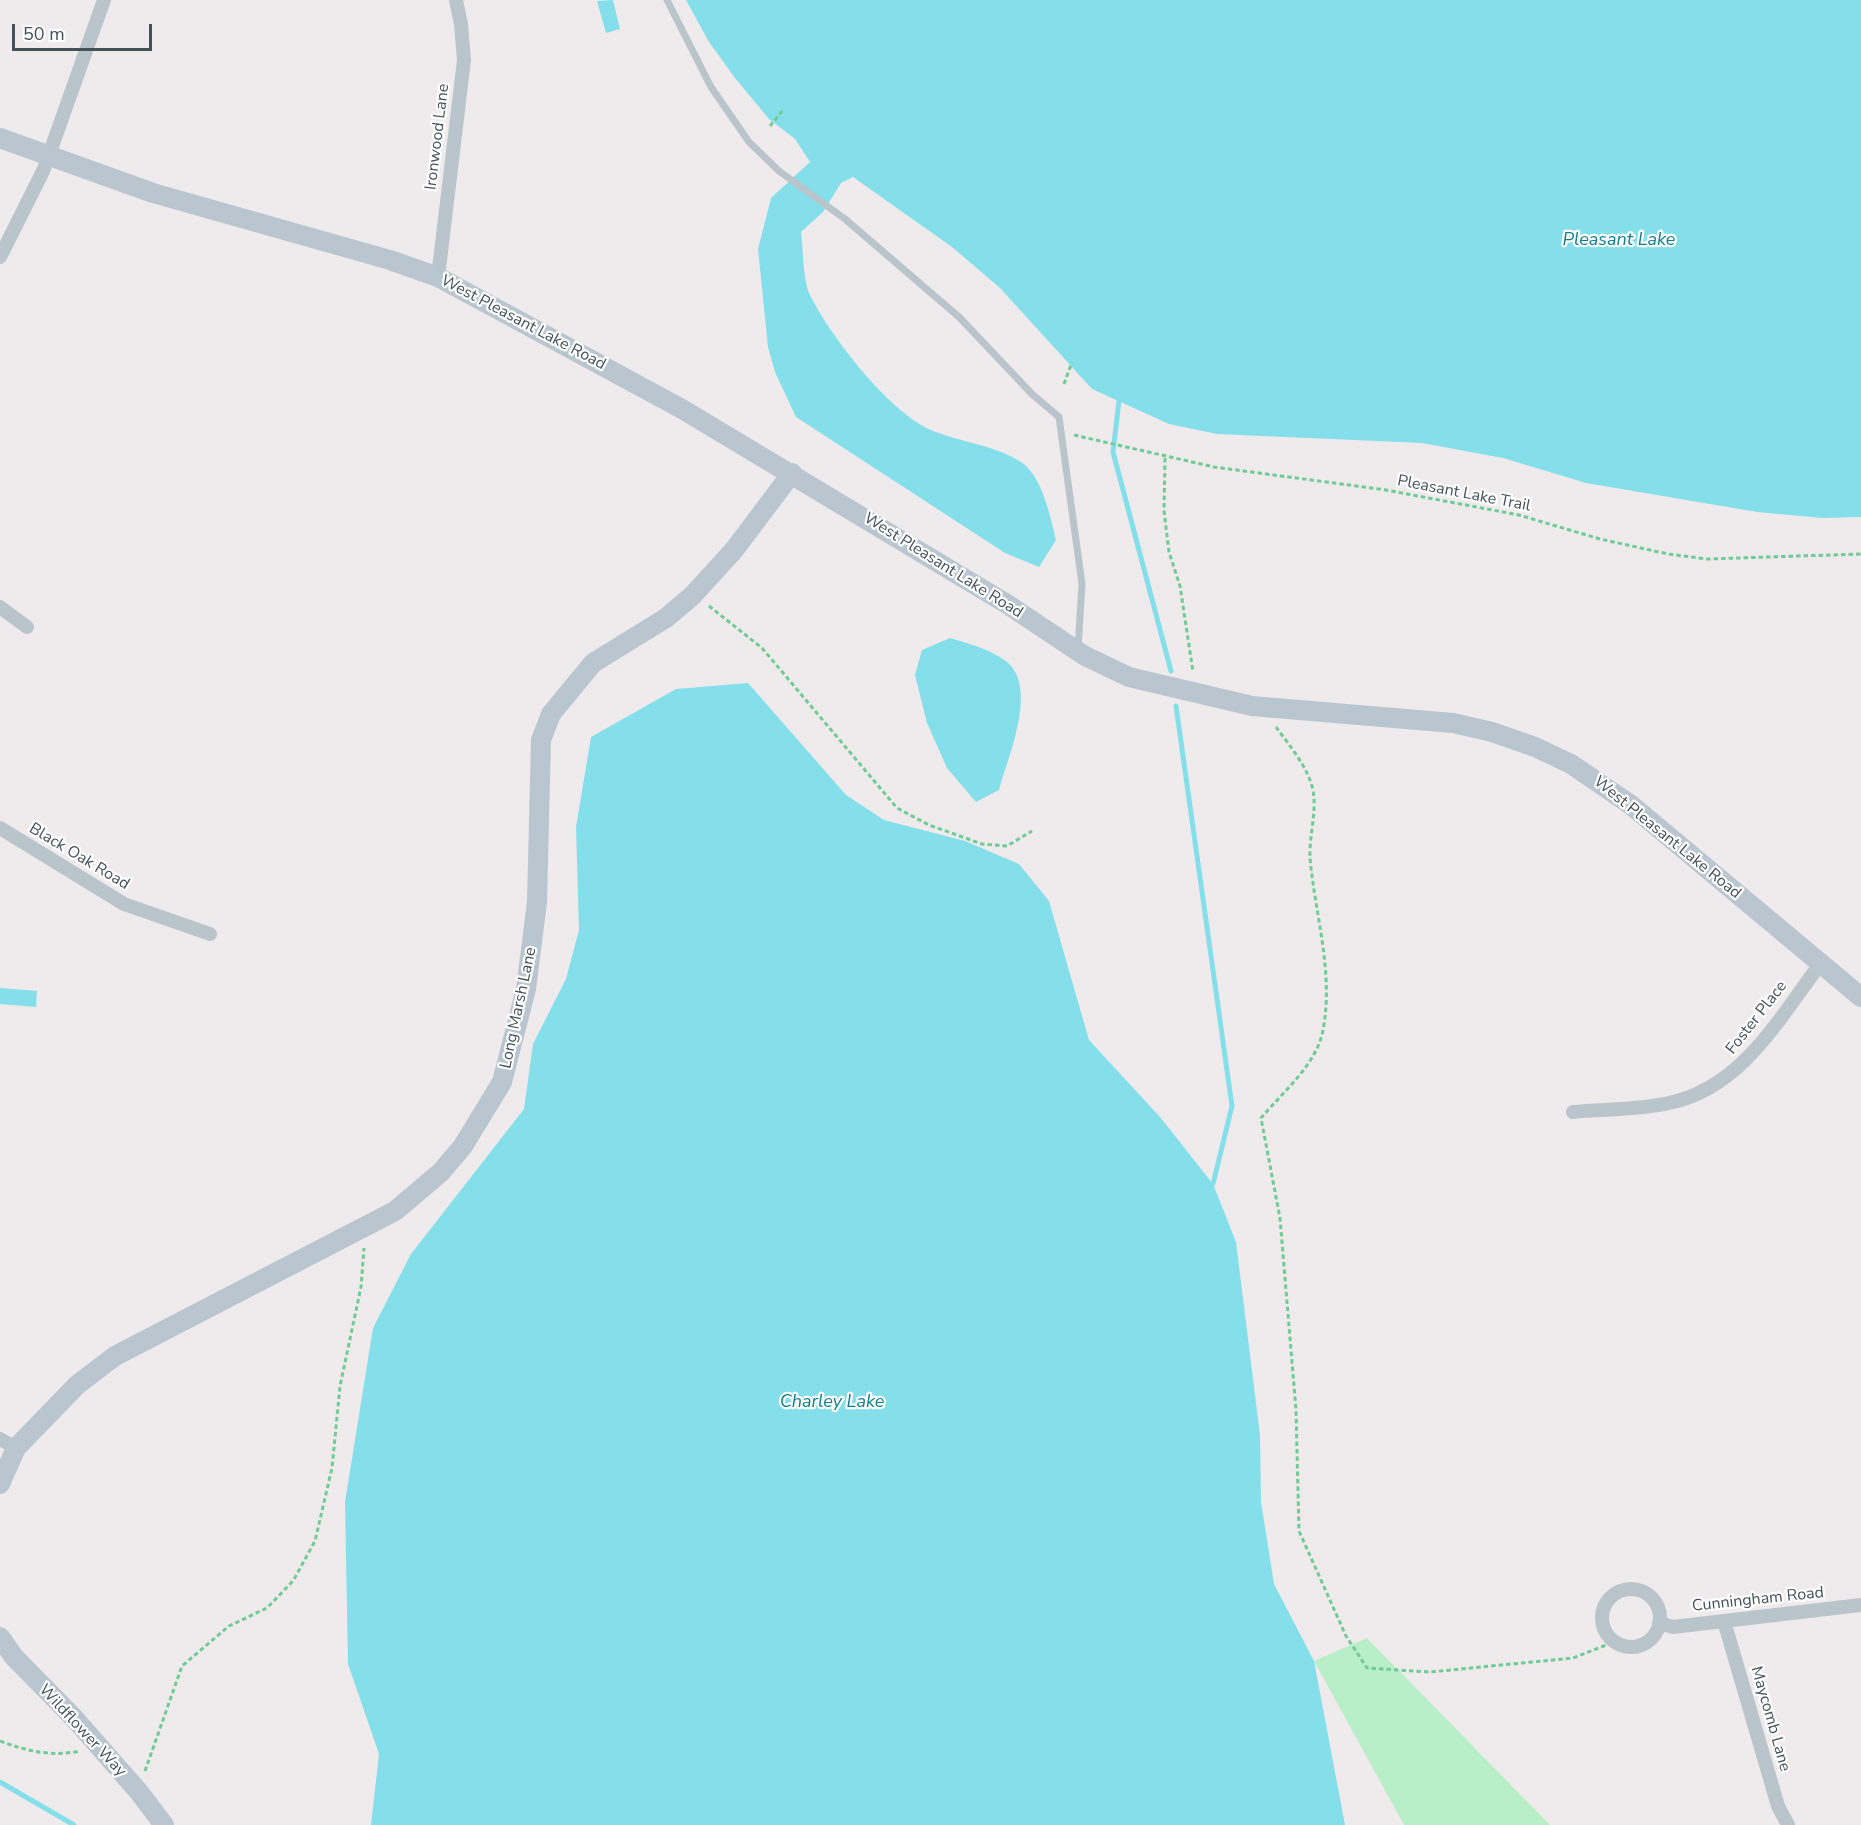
<!DOCTYPE html>
<html>
<head>
<meta charset="utf-8">
<style>
	body { margin:0 }
	#map { position:relative; width:1861px; height:1825px; overflow:hidden; background:#efebec; font-family:"Nunito Sans",sans-serif }
	canvas { display:block }
	.scale { position:absolute; left:12px; top:24px; width:140px; height:27px; box-sizing:border-box; border:3px solid #445159; border-top:0; padding-left:8px; font-size:18px; line-height:21px; white-space:nowrap; color:#445159; -webkit-text-stroke:4px #fff; paint-order:stroke }
</style>
</head>
<body>
<div id="map">
<canvas width="1861" height="1825"></canvas>
<div class="scale">50 m</div>
</div>
<script>
const ctx = document.querySelector('canvas').getContext('2d');
ctx.lineJoin = 'round';
function fill(path, color) {
  ctx.fillStyle = color;
  ctx.fill(path, 'evenodd');
}
function trace(path, color, width, dash) {
  ctx.strokeStyle = color;
  ctx.lineWidth = width;
  ctx.lineCap = dash ? 'butt' : 'round';
  ctx.setLineDash(dash || []);
  ctx.stroke(path);
}
function drawText(font, color, halo, rows, align = 'center') {
  ctx.font = font + ' "Nunito Sans",sans-serif';
  ctx.lineWidth = 4.5;
  ctx.setLineDash([]);
  ctx.textBaseline = 'middle';
  ctx.strokeStyle = halo;
  ctx.fillStyle = color;
  for (const [text, x, y, turn = 0] of rows) {
    ctx.save();
    ctx.translate(x, y);
    ctx.rotate((+turn || 0) * Math.PI / 180);
    ctx.textAlign = isNaN(turn) ? turn : align;
    if (halo) ctx.strokeText(text, 0, 0);
    ctx.fillText(text, 0, 0);
    ctx.restore();
  }
}
fill(new Path2D(`
	M1367,1638L1550,1825H1404L1314,1661Z`), '#b8eec8');
fill(new Path2D(`
	M613,0L620,29L606,33L597,1Z
	M686,0H1861V517L1822,518L1757,512L1586,483L1503,458L1422,443L1217,434L1169,424L1092,389L1000,288L952,247L853,177L841,183L823,212L801,232C803,249 803,281 810,295C830,336 889,412 931,430C959,442 995,445 1021,462C1043,477 1050,516 1056,540L1039,567L1005,553L796,417L775,372L768,347L758,249L771,198L810,162L795,139L769,119L735,78L709,42Z
	M950,638C970,644 989,649 1006,661C1039,687 1008,757 999,790L976,802L947,768L927,723L915,675L922,650Z
	M748,683L846,795L884,820L965,841L1019,864L1049,901L1089,1040L1160,1117L1213,1184L1236,1242L1260,1435L1261,1502L1274,1584L1314,1661L1345,1825H371L379,1754L348,1664L345,1502L373,1328L411,1254L524,1109L533,1044L566,979L579,930L576,827L591,737L676,689Z
	M0,988L37,991L36,1007L0,1004Z`), '#85dfeb');
trace(new Path2D(`
	M1119,401L1113,452L1171,671
	M1176,706L1232,1106L1213,1184
	M0,1782L74,1825`), '#85dfeb', 5);
trace(new Path2D(`
	M770,126L783,110
	M1064,384L1072,362
	M1074,435L1214,467L1386,490L1519,515L1600,539L1668,554L1707,559L1861,554
	M1165,458L1164,511L1169,552L1180,586L1193,672
	M709,606L762,648L897,808L929,825L982,844L1007,846L1032,831
	M1276,727C1289,745 1308,767 1313,790C1317,812 1309,836 1310,858C1315,914 1334,973 1323,1030C1317,1064 1283,1092 1261,1118L1280,1218L1296,1410L1299,1531L1346,1636L1367,1668L1430,1672L1573,1658L1614,1642
	M0,1741C27,1751 51,1757 80,1751
	M145,1771L182,1666L229,1626L267,1608L293,1581L315,1541L332,1468L340,1386L361,1287L364,1248`), '#70cb96', 3, [4.5, 3]);
trace(new Path2D(`
	M667,0L711,87L749,142L779,171L845,219L959,317L1032,394L1059,417L1082,584L1078,649`), '#b9c5cb', 7);
trace(new Path2D(`
	M0,257L44,169L104,0
	M438,277L464,60L461,24L456,0
	M0,607L27,627
	M0,828L124,904L210,934
	M1573,1112C1604,1109 1638,1110 1669,1103C1742,1088 1779,1018 1821,963
	M0,1439L16,1448
	M1602 1618a29 29 0 1 1 58 0a29 29 0 1 1-58 0Z
	M1724,1621L1778,1806L1788,1825
	M1659,1623L1673,1627L1861,1605`), '#b9c5cb', 14);
trace(new Path2D(`
	M0,138L153,193L390,260L438,277L682,409L1007,604L1085,656L1129,677L1252,706L1453,723L1492,732L1535,747L1571,764L1631,805L1861,997
	M0,1484L16,1448L77,1385L115,1356L395,1211L441,1172L463,1146L502,1082L526,989L537,902L541,740L551,714L593,663L666,618L692,596L734,550L792,473
	M0,1637L14,1657L74,1718L139,1792L164,1825`), '#b9c6d0', 20);
drawText('16px', '#445159', '#fff', [
	["Ironwood Lane",438,137,-83],
	["West Pleasant Lake Road",523,323,28],
	["Pleasant Lake Trail",1464,494,11],
	["West Pleasant Lake Road",943,566,32],
	["West Pleasant Lake Road",1667,838,39],
	["Black Oak Road",79,857,31],
	["Long Marsh Lane",519,1008,-78],
	["Foster Place",1757,1018,-52],
	["Cunningham Road",1758,1600,-6],
	["Maycomb Lane",1770,1719,74],
	["Wildflower Way",82,1731,47]
]);
drawText('italic 18px', '#0d7f8e', '#fff', [
	["Pleasant Lake",1619,241],
	["Charley Lake",832,1403]
]);
</script>
</body>
</html>
